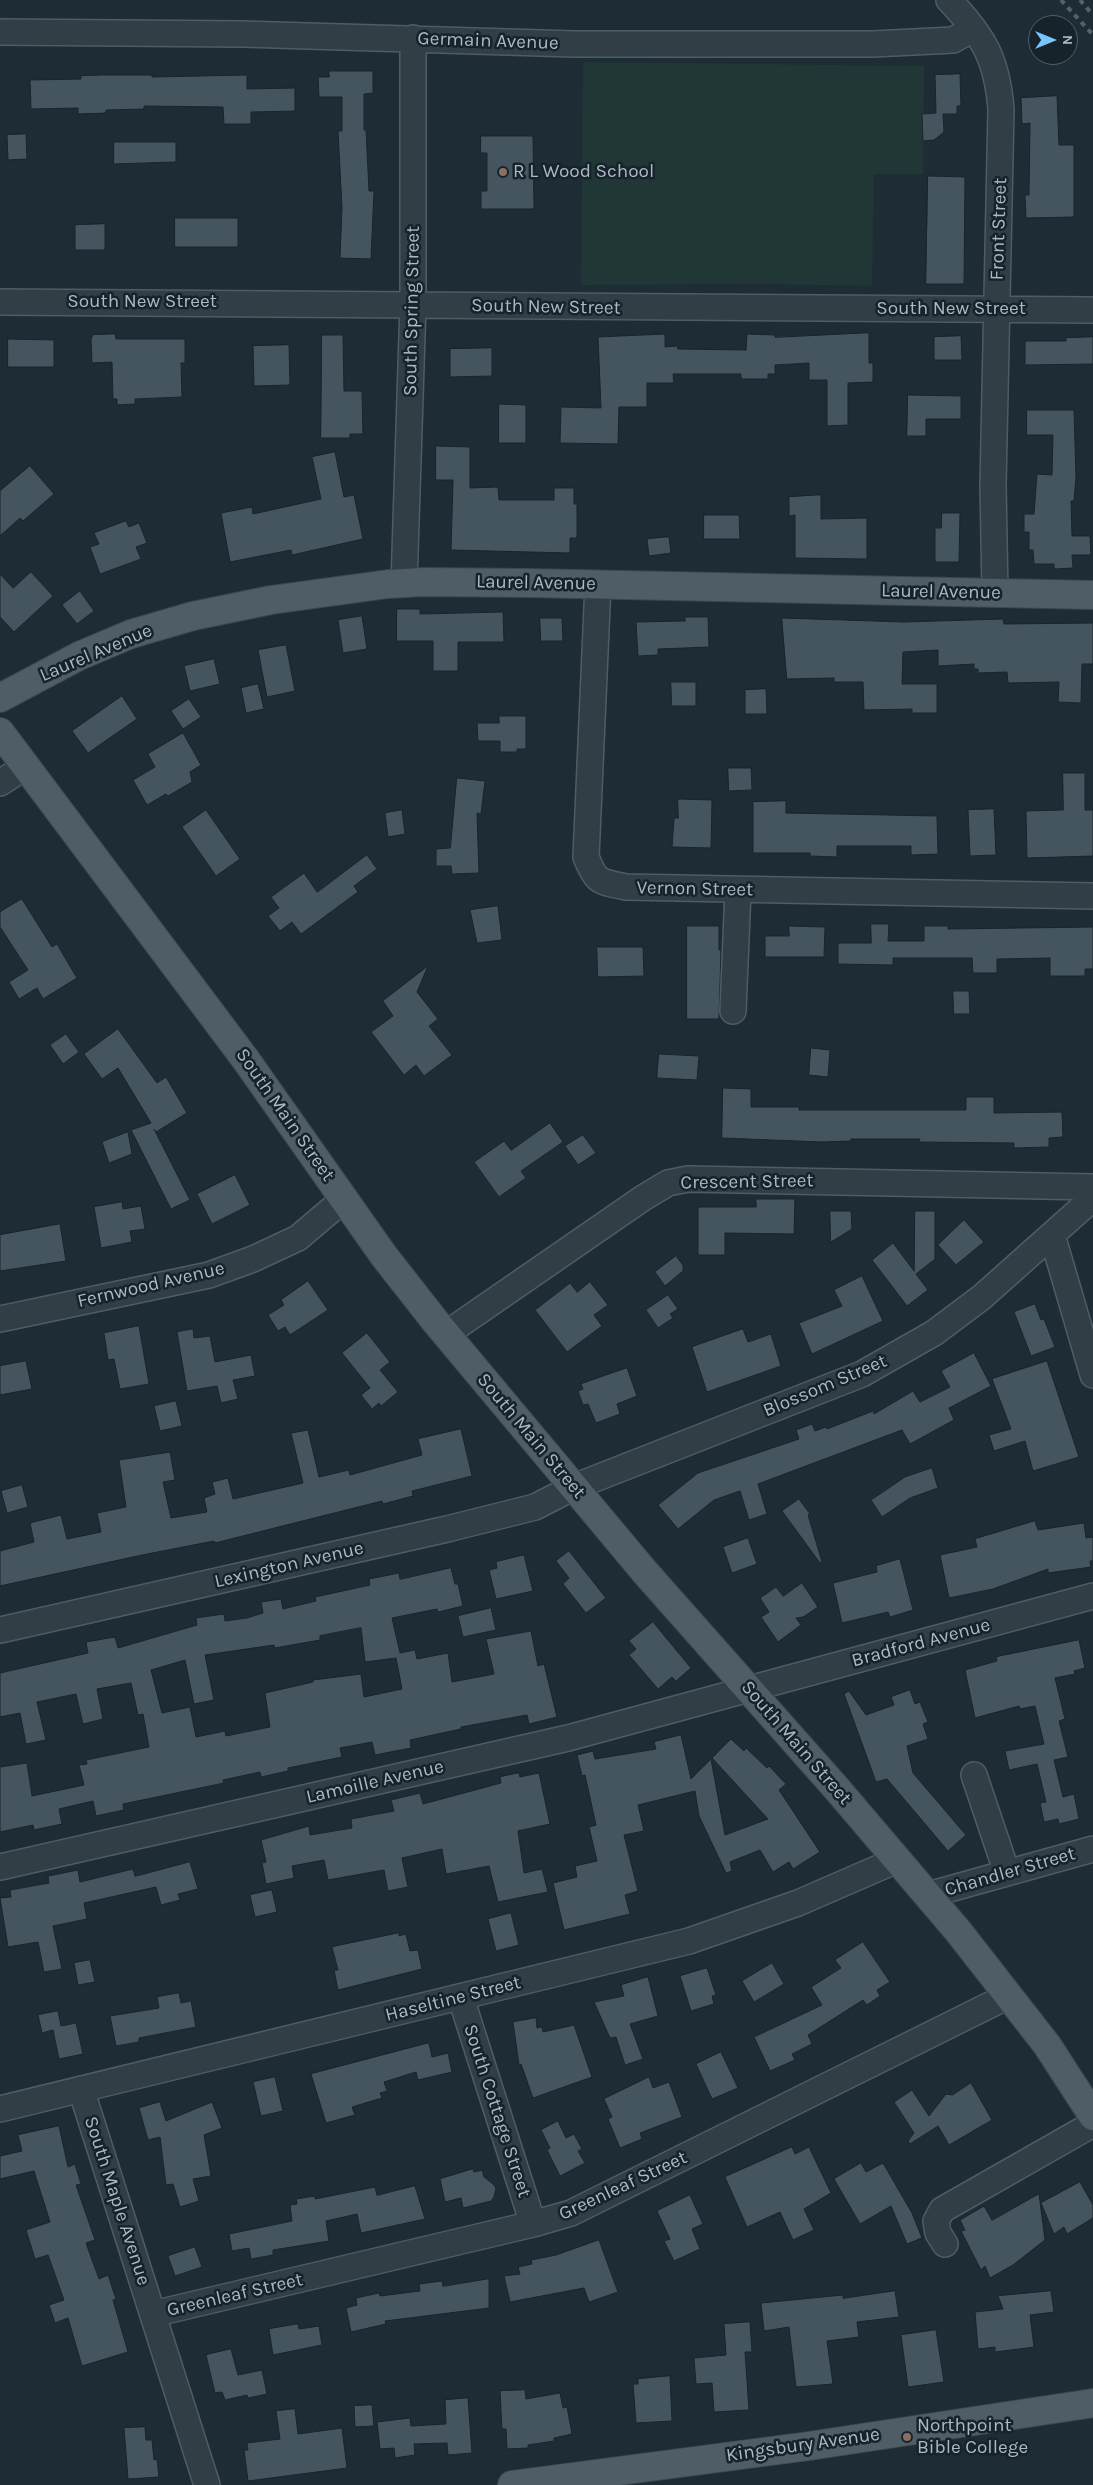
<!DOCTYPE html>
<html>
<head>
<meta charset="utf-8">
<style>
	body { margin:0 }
	#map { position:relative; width:1093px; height:2485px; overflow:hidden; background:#1e2c36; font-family:Karla,sans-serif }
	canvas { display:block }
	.north { position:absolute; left:1028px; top:15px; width:50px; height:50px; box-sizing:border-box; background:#17232a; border:1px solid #525f68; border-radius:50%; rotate:90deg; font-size:14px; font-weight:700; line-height:20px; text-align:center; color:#abb9c4 }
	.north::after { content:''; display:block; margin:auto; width:18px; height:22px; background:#78c4fc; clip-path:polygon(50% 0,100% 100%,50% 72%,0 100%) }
</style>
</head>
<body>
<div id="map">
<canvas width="1093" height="2485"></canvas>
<div class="north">N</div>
</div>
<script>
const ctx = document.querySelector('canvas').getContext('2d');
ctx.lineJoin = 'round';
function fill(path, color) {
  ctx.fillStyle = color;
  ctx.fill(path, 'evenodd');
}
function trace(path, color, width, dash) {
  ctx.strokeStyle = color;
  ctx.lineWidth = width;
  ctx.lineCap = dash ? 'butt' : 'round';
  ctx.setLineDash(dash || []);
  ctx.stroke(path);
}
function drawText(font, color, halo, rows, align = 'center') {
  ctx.font = font + ' Karla,sans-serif';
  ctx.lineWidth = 5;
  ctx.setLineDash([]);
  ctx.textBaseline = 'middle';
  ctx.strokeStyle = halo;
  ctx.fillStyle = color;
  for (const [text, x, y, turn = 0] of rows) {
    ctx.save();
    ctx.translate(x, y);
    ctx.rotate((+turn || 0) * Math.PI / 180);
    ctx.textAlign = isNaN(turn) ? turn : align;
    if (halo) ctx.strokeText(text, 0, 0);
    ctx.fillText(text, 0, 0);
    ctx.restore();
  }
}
fill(new Path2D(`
	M583,62L924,66L923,174H874L872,286L763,284L581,285Z`), '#203735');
const building = new Path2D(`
	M329,71H373V93L364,94V130H366L369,191H374L371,259L340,258L342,208L338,131H342V97H319L318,77H329Z
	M960,74L961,106H957V114H943L944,132L934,140L923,141L922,114L936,113L935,75Z
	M102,75H152V77L247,75V89L295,88V111L251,112V124H224L223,107L144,106V109L106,110V113L78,114V108L31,109L30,80L81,79V76Z
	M1057,96L1059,145H1074V217L1026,218L1025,195H1029L1030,123L1022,124L1021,98Z
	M26,134L27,159L8,160L7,135Z
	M481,136H533L534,209H481V191H487V153H481Z
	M114,142H176V162L114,164Z
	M928,176L965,177L964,284H926Z
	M175,218H238V247H175Z
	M105,224V250H75V225Z
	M869,333V363H873V382L848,383V425L827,426V380H809V363L775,365V374H768V379H741V374H673L674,383H647V407H619L618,444L560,443L561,407L601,408L598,337L665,334V347L677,346L678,349L746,350L747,334L775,335V337Z
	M115,334L116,339H185V363H181L182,397L135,399V404L117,405V399H113L112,362L92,363L91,339L93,335Z
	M322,335H343L344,391H362L363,434H350V438H321Z
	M961,336L962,360H934V337Z
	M1093,337V364L1025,365V341H1066V338Z
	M8,339L54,340V367H8Z
	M289,345L290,385L254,386L253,346Z
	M492,348V376L450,377V349Z
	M908,395L961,396V419H926V436H907Z
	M499,404L526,405V443H499Z
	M1027,410H1074L1076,477L1074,501H1071L1072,536H1090L1091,555H1072L1073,568L1054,569V564H1034L1033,550H1029V532H1024V514H1034L1037,474L1052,475L1053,435H1027Z
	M436,446L470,447V488L498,487L499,500H554V488H574V504H577V538H570V553L451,550L453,480H436Z
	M335,452L344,497L354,495L363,539L292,555L291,550L230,562L221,513L252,507L253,514L321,499L312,457Z
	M30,466L54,494L23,521L20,518L0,536V491Z
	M821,495V519L867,518V559L795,558V515L789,516V497Z
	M942,513H960L959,562H935V528H941Z
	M704,515H739L740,539H704Z
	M126,521L129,527L139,523L147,543L136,547L141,559L100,574L90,547L99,544L94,533Z
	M669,537L671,553L649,556L647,539Z
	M31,572L53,596L14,632L0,617V574L13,588Z
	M80,591L94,611L77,624L62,605Z
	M397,609H420V614L503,612L504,642H458V671H433V641H397Z
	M362,616L367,649L343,653L338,620Z
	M685,617H708L709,647L658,649V655L638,656L636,622L685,621Z
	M540,618H562L563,641H541Z
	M782,618L904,622L1003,619L1004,624L1093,623V664H1082L1081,703L1058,702L1059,682L1008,683L1007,672L978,673V669H974V664L938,666V650L903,652L902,684H937V713H912V709L864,710L863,682H834V678L787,679Z
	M286,645L295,691L267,697L258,650Z
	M214,659L220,684L190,691L184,666Z
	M671,682H696V706H672Z
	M258,684L264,709L246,713L241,688Z
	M766,689L767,714H745V690Z
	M122,696L137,719L88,753L72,731Z
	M189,699L201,717L183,729L171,711Z
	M499,716H526V749H517V752H500V741H478L477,723H499Z
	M183,733L201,765L190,772L192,782L168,796L166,794L147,805L133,780L155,767L148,754Z
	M728,768H751L752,790L729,791Z
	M1063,773H1085V810H1093V856L1027,858L1026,811L1063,810Z
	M457,778L485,781L481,814L477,813L479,873L452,874L451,866H436V849L450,848Z
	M678,799L712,800L711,848L672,847L674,818H678Z
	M786,801V813L937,816L938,854L911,855V846H837V857L810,856V853H753V802Z
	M994,809L996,855L970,856L968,810Z
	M206,810L240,859L216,876L182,827Z
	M402,810L405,834L388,837L385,813Z
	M367,855L377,869L354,886L358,892L301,934L292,922L280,931L268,916L279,908L271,897L304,873L317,892Z
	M22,899L52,947L57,944L77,978L43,999L37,988L19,999L9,982L28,970L0,927V912Z
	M498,906L502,940L477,943L470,910Z
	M871,924H889L888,941H924V926H948V929L1093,927V969H1085V976H1050V958L997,959V973H973L972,958H893V965L838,964V943H871Z
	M687,926H719V950H721L719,1019H687Z
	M789,926L825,927L824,957H765V936H789Z
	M597,947H643L644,976L598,977Z
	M428,966L417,992L438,1019L429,1026L452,1055L424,1076L416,1065L404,1075L371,1032L393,1016L383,1001Z
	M953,991H969L970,1014H954Z
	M118,1029L157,1083L166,1077L187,1113L156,1132L154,1129L190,1200L171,1209L131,1130L151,1123L118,1068L102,1079L84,1054Z
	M66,1034L79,1052L63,1064L50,1045Z
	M811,1048L830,1050L828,1077L809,1075Z
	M659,1054L699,1056L697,1080L657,1078Z
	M723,1088L751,1089V1107H799V1110H966V1097H994V1113L1062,1112L1063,1137L1049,1138V1147L1014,1148V1143L919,1142L920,1139H851V1141L822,1142L722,1138Z
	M550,1123L563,1142L521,1171L526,1178L499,1197L474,1162L504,1141L511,1150Z
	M128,1132L132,1154L109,1163L102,1142Z
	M583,1135L596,1153L578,1165L565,1146Z
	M235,1175L250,1205L212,1224L197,1194Z
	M756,1199H795L794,1234L725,1233V1255H698V1207H756Z
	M122,1202L123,1209L141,1206L145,1229L130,1231L132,1242L101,1248L94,1207Z
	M830,1211H851L852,1229L831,1242Z
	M915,1211H935V1259L916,1274L928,1290L907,1306L872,1260L893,1243L914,1271Z
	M964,1220L984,1242L956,1265L938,1245Z
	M60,1224L66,1261L0,1271V1235Z
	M676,1256L683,1265V1271L665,1286L655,1272Z
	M862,1276L883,1321L812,1354L799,1323L842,1306L834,1290Z
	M308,1281L328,1310L290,1335L285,1327L278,1331L268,1315L284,1305L281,1300Z
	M590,1282L608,1305L594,1315L602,1326L567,1352L535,1310L570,1283L577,1292Z
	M668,1295L678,1309L670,1314L673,1318L658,1328L646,1310Z
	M1035,1304L1041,1320L1044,1319L1055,1347L1031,1356L1014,1312Z
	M139,1326L149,1384L120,1389L114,1359L108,1360L104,1333Z
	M193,1329L194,1338L210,1336L215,1362L251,1355L255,1376L233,1380L238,1399L221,1403L217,1386L187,1391L177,1332Z
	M743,1329L748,1342L771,1334L781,1366L707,1392L692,1347Z
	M367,1333L390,1362L380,1370L398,1392L381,1406L379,1403L372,1409L361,1395L370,1388L342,1353Z
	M974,1353L991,1386L949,1408L954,1420L910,1444L902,1430L758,1484L767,1514L749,1520L740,1491L714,1500L678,1529L658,1505L698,1473L799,1439L796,1430L812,1424L815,1431L826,1427L827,1429L873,1411L874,1414L913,1391L920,1402L950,1387L941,1371Z
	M26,1361L32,1389L0,1395V1366Z
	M1047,1361L1079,1457L1033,1471L1025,1441L994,1451L989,1435L1011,1429L992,1379Z
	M627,1368L637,1396L617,1404L620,1414L596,1423L588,1404L583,1405L578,1391L583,1389L581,1384Z
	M176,1401L182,1426L160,1431L154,1406Z
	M461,1429L472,1476L412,1491L413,1496L383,1504L382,1501L215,1543L214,1541L142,1555L0,1586V1551L34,1542L30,1523L61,1515L67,1539L101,1532L97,1513L126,1507L119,1460L170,1452L175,1480L163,1482L171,1518L207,1512L204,1498L215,1494L212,1482L228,1478L233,1499L303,1483L291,1433L308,1430L319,1477L349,1470L350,1475L422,1455L418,1439Z
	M932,1468L938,1488L910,1498L882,1517L871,1500L905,1477Z
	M22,1485L28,1507L7,1513L1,1491Z
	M799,1499L810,1514L808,1515L822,1562L820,1563L782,1511Z
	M1035,1521L1038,1530L1084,1523L1086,1538L1093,1537V1561H1090L1091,1567L1048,1573V1569L993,1589L949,1598L940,1555L977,1547L975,1539Z
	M748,1538L757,1564L732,1573L723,1547Z
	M569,1551L606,1598L586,1613L563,1584L569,1578L556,1561Z
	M524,1555L533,1591L496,1599L489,1570L497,1568L496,1562Z
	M900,1559L913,1610L890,1617L888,1612L842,1623L833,1583L877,1572L876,1566Z
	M451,1568L455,1584H458L463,1606L438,1612L437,1609L392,1618L400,1653L415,1650L417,1659L448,1653L452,1682L494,1674L486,1639L531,1631L538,1666L544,1664L557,1717L529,1724L527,1715L461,1727V1729L410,1740L411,1748L375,1755L372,1742L340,1748L342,1757L288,1768V1771L261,1777L260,1772L223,1780L224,1783L123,1804L124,1810L96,1816L93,1801L59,1809L62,1824L34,1830L33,1825L0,1832V1767L27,1763L32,1796L84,1785L79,1765L87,1764L86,1760L149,1747L143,1714L138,1715L131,1683L97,1689L103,1719L83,1724L76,1694L37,1702L46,1740L26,1744L20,1713L0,1717V1673L88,1653L86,1642L115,1637L118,1648L197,1625L196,1618L224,1614L225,1621L247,1618L263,1613L261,1602L281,1599L283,1609L316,1601L315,1597L370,1585L369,1579L399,1573L400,1579ZM361,1628L365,1662L396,1658L402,1689L364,1697L361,1674L313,1680V1682L265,1693L270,1727L226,1736L225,1731L196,1737L190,1707L162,1713L151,1670L185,1660L194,1704L214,1700L205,1655L274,1645L275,1648L320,1640V1636Z
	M802,1583L818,1607L803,1617L796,1618L801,1625L778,1642L761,1617L769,1612L760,1598L776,1587L783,1596Z
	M491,1608L496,1630L463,1637L458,1616Z
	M653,1622L691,1668L676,1681L672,1677L658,1689L629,1655L636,1649L629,1641Z
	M1079,1640L1085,1668L1074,1671L1075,1674L1055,1678L1065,1719L1059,1721L1068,1757L1054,1760L1063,1797L1074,1794L1079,1819L1059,1824L1058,1819L1044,1822L1040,1803L1046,1802L1037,1764L1009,1770L1005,1751L1044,1744L1035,1706L1020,1709L1019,1706L975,1718L965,1670L997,1661L996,1657Z
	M910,1690L915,1704L920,1702L928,1722L923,1724L928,1739L907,1746L913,1773L966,1835L948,1851L887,1779L876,1782L844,1694L849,1691L866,1715L894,1705L891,1697Z
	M681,1735L691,1779L711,1759L725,1835L768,1819L712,1758L731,1739L744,1751L746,1748L767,1768L769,1766L786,1784L779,1790L820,1852L793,1869L789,1862L773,1872L760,1850L730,1862L732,1871L726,1873L699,1816L695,1791L638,1805L644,1831L624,1835L638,1891L625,1895L630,1914L564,1930L553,1883L577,1877L575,1866L597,1861L589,1827L596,1825L585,1775L582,1776L577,1755L593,1751L595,1759L656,1749L654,1742Z
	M519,1773L520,1777L539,1773L550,1824L518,1831L524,1873L542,1869L548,1892L498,1902L489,1866L446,1874L442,1849L402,1858L408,1887L388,1891L384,1870L328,1880L324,1860L292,1866L294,1878L266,1884L262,1863L266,1862L261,1840L309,1826L310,1835L352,1828L351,1819L394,1811L391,1800L420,1793L423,1804L501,1783L500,1777Z
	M190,1862L198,1889L178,1894L180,1900L161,1905L156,1887L84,1903L87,1919L53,1926L62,1969L44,1972L38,1942L8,1947L0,1898L11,1897L10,1890L49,1883L48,1876L78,1870L80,1882L133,1869L135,1876Z
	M272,1890L277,1912L255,1917L250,1895Z
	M511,1913L519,1945L496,1951L488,1919Z
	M399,1933V1936L406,1934L410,1951L418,1950L422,1969L338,1990L334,1970H338L332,1947Z
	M863,1942L890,1982L877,1990L880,1996L867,2005L863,2000L808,2035L812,2044L792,2054L795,2060L770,2071L754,2037L822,2005L811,1987L841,1968L835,1960Z
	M90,1960L95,1982L78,1985L74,1963Z
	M772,1963L784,1984L754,2002L742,1981Z
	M707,1968L716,1995L712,1996L714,2004L691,2011L680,1976Z
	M648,1977L658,2016L630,2024L643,2059L625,2065L616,2037L610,2038L594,2002L624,1996L621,1985Z
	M179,1993L181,2003L191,2001L196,2027L139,2038V2042L116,2046L110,2016L159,2008L157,1997Z
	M58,2011L61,2026L76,2023L83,2054L59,2059L53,2030L42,2033L38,2015Z
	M536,2018L537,2028L542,2027L543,2032L574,2025L592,2077L533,2098L521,2064L519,2065L513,2022Z
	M429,2043L432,2057L448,2053L452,2072L418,2080L416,2072L384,2082L387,2091L380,2093L382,2098L352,2107L355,2115L326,2123L311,2074Z
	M721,2052L738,2088L712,2099L696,2064Z
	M275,2077L283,2111L261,2116L253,2082Z
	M649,2077L653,2088L669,2082L682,2117L640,2133L642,2139L620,2148L608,2119L612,2117L604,2099Z
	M971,2083L992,2120L949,2145L938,2126L910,2144L908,2141L914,2133L894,2102L912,2090L929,2116L946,2094L952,2095Z
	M160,2102L166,2121L212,2102L222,2128L204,2135L211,2176L193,2179L199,2201L180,2207L173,2184L166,2185L160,2137L148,2140L139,2108Z
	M558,2121L566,2138L574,2134L582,2149L578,2151L585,2163L560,2176L547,2150L550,2148L541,2130Z
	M59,2126L68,2167L75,2164L81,2184L76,2185L95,2240L86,2243L99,2279L108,2275L116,2299L113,2300L128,2352L82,2366L68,2318L55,2323L49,2305L64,2300L48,2255L35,2259L26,2230L50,2222L34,2171L0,2179V2156L22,2151L18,2135Z
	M792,2147L795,2154L809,2147L831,2193L804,2209L814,2230L793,2240L780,2212L747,2227L725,2177Z
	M861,2163L866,2172L883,2163L912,2213L922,2238L907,2244L891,2206L860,2224L834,2179Z
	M473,2169L474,2172L482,2170L484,2177L493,2184L496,2188L494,2197L491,2201L463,2208L461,2198L445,2202L440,2179Z
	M1080,2182L1093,2205V2218L1067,2234L1064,2227L1054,2234L1041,2203Z
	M415,2186L425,2219L361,2233L357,2214L326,2221L329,2241L273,2250V2255L251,2259L249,2248L232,2251L229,2234L292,2221L290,2205L297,2204L296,2199L315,2196V2199L375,2187L377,2195Z
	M1039,2194L1045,2240L1013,2265L990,2278L985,2266L981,2270L961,2231L965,2230L960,2220L984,2206L992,2220Z
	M690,2195L703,2224L692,2229L700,2249L674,2261L664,2241L670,2239L657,2211Z
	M599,2240L618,2292L589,2302L584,2288L510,2302L504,2276L520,2274L518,2267L532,2264L531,2260L556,2255Z
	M195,2247L202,2267L175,2276L168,2256Z
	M489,2279V2308L385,2321L386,2324L351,2332L346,2308L357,2305L356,2298L379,2293L380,2296L420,2291L419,2284L442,2281L443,2286Z
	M895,2291L899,2317L857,2322L859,2337L827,2341L833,2384L796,2387L789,2327L764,2331L761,2303L843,2295V2298Z
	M1051,2291L1054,2312L1030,2315L1034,2347L995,2352V2347L978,2349L975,2312L1003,2309L998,2296Z
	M750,2322L752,2352H745L749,2410L714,2412L712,2383L696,2384L694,2358L726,2355L724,2324Z
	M298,2324L299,2329L319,2326L322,2345L273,2355L269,2329Z
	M936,2330L944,2382L908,2387L901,2335Z
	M231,2349L238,2375L262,2370L267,2394L248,2398L247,2395L225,2400L222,2392L215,2393L206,2355Z
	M670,2376L672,2421L636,2423L633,2384H638V2379Z
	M525,2390L526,2399L560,2393L563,2408L567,2407L572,2434L554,2438V2441L528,2445V2448L507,2449L506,2429H502L500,2391Z
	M468,2398L472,2453L448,2455L447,2443L414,2444L415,2455L395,2458L394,2448L380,2449L377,2422L410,2418L411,2426L446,2424L445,2400Z
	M372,2405L374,2426L355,2427L354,2406Z
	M295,2409L298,2434L342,2428L347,2468L248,2481L244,2450H248L247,2443L280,2439L276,2411Z
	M145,2427L146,2440H152L154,2460L157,2459L159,2477L128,2479L124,2428Z`);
fill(building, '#445560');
trace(building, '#19252c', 1);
const minor = new Path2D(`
	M949,0C984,37 997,59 1001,109L993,485L995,593
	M0,32L242,34L574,44H873L953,40L973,29
	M0,302L1093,310
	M404,584L413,304V38
	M598,584L586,857C597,884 599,881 626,887L1093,896
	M0,783L26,766
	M733,1011L738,890
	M1052,1235L1093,1375
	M0,1319L209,1275L253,1259L298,1238L344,1199
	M446,1334L643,1198L668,1183L688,1179L1093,1187
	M0,1630L447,1529L535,1507L574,1487L862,1374L934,1333L982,1297L1093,1198
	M974,1775L1007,1873
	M0,1867L568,1738L1093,1596
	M928,1895L1093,1849
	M461,1998L533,2224
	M81,2089L207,2485
	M0,2109L689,1941L798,1903L897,1860
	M945,2244L938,2233L936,2221L942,2210L1093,2124
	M153,2314L533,2224L571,2213L1008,1996`);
const major = new Path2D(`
	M0,698L79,656L131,634L193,616L271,600L388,584L422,582L529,583L1093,595
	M0,732L246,1060L384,1256L435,1321L644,1571L837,1789L958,1931L1047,2045L1093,2116
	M512,2485L809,2446L1093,2403`);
trace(minor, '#4f5c65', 28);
trace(major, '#3b4750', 30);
trace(minor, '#313e46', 25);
trace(major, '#4f5d67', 28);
trace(new Path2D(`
	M1061,0L1093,35
	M1080,0L1093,15`), '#53636e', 4, [5, 5]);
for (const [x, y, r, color] of [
	[503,172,5,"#8d6e63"],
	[907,2437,5,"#8d6e63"]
]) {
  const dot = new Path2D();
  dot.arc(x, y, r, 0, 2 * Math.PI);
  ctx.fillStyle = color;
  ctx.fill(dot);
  trace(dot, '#17232a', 2);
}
drawText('19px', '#abb9c4', '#17232a', [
	["Germain Avenue",488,41,2],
	["Front Street",999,229,-88],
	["South New Street",142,302],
	["South New Street",546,307,1],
	["South New Street",951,309],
	["South Spring Street",412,311,-89],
	["Laurel Avenue",536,583,1],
	["Laurel Avenue",941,592,1],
	["Laurel Avenue",96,653,-23],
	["Vernon Street",695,889,1],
	["South Main Street",285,1115,55],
	["Crescent Street",747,1182,-1],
	["Fernwood Avenue",151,1285,-13],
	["Blossom Street",825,1386,-23],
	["South Main Street",531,1436,50],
	["Lexington Avenue",289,1565,-13],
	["Bradford Avenue",921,1643,-15],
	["South Main Street",796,1743,49],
	["Lamoille Avenue",375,1782,-13],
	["Chandler Street",1010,1872,-16],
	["Haseltine Street",453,1999,-14],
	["South Cottage Street",497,2111,72],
	["Greenleaf Street",623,2186,-25],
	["South Maple Avenue",117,2201,72],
	["Greenleaf Street",235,2295,-13],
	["Kingsbury Avenue",803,2445,-8]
]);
drawText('19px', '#abb9c4', '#17232a', [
	["R L Wood School",513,172],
	["Northpoint",917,2426],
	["Bible College",917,2448]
], 'left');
</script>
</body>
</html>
